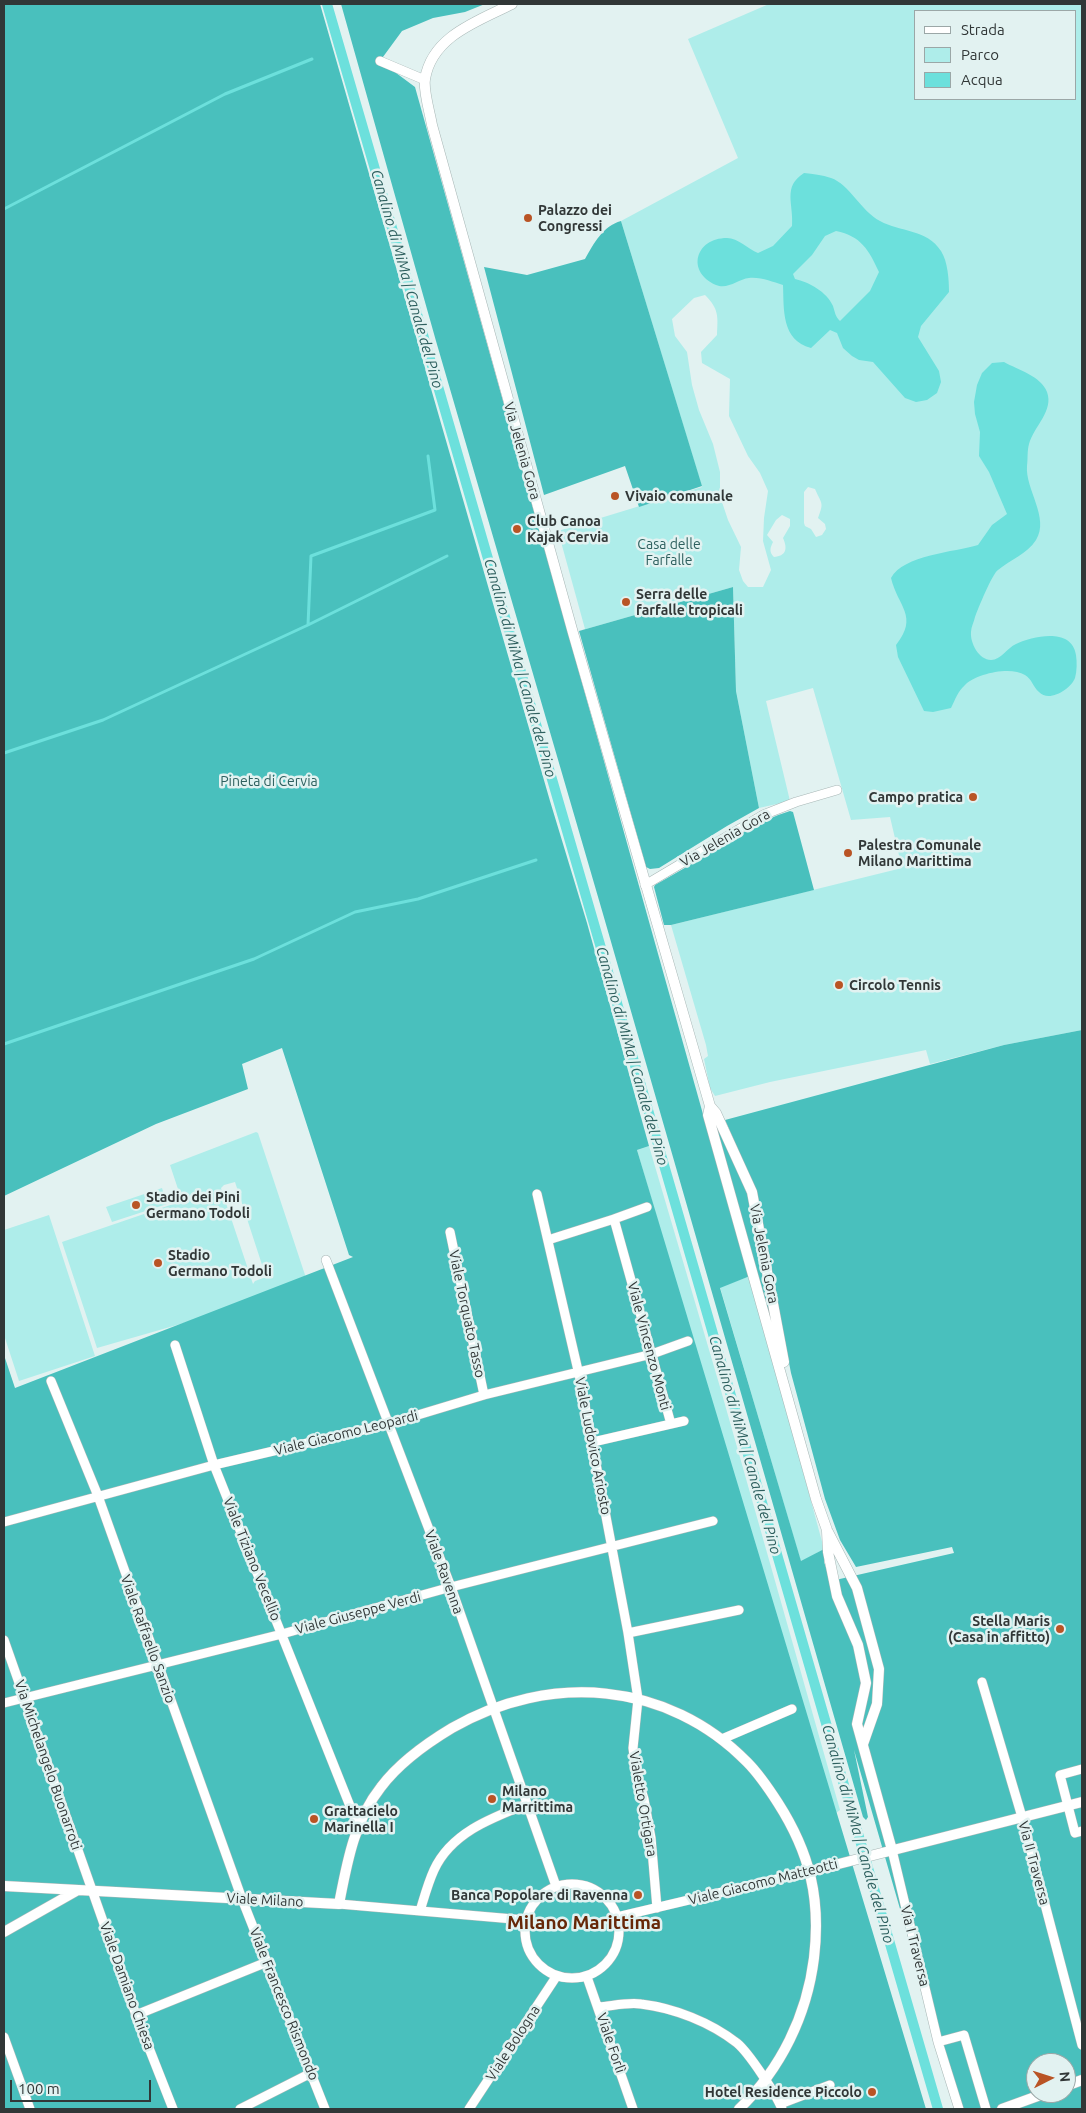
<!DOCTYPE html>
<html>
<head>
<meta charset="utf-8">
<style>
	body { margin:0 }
	#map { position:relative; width:1086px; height:2113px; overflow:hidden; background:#e2f2f1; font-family:Ubuntu,sans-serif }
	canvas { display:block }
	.frame { position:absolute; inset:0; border:5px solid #313737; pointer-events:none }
	.legend { position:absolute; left:914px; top:10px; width:162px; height:90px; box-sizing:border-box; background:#e2f2f1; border:1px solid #9ba7a7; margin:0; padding:6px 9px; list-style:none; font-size:15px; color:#313737 }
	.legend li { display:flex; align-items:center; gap:10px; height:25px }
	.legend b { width:25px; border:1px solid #9ba7a7 }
	.north { position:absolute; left:1026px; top:2053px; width:50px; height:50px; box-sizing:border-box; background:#e2f2f1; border:1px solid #9ba7a7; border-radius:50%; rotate:85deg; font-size:14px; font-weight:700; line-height:20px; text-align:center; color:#313737 }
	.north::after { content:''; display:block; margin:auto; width:18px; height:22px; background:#b95425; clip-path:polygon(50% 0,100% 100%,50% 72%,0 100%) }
	.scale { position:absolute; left:10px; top:2080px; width:141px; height:22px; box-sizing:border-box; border:2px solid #313737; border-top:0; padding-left:6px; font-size:15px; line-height:18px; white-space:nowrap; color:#313737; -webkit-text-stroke:4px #e2f2f1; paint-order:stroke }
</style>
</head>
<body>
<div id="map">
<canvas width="1086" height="2113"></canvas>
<div class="frame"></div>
<ul class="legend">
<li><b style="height:6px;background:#fff"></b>Strada</li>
<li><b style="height:14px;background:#aeedea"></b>Parco</li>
<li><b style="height:14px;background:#6ce0dc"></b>Acqua</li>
</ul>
<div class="north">N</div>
<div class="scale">100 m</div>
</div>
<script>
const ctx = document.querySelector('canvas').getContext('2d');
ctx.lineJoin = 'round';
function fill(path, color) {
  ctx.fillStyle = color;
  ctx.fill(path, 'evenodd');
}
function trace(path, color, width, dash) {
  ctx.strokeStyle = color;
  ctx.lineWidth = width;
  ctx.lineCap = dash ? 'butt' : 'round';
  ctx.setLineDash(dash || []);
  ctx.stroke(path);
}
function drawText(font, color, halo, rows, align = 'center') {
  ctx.font = font + ' Ubuntu,sans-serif';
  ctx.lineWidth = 5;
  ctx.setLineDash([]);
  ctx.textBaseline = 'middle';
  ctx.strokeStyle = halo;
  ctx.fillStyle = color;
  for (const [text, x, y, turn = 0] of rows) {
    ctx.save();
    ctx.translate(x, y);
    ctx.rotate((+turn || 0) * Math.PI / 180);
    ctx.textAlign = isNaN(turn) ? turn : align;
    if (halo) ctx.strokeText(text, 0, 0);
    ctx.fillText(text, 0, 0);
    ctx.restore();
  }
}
fill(new Path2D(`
	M769,4H1082V1030L1004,1045L930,1064L926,1050L770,1082L715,1096L710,1088L704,1059L708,1056L706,1045L671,925L902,868L890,817L851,820L813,688L766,701L790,801L759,808L736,691L733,587L579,631L585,629L558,531L702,487L621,221L738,158L688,39ZM915,11H1075V99H915ZM705,295C719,309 718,316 717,335L701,352L702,363L730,379L729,416L748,456L760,473L768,491L764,518L763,541L771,570L763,587H748L743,581L739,570L741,547L728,520L720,496V472L713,444L699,410L692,385L687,352L675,336L672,319L694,298ZM808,487L815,489C822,505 824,502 818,518L825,524L826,529L822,535L816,537L811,529L805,526L804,523V492ZM782,515L790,519V526L783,538C788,549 786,556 774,557C769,552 770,548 773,542L767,535L776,520Z
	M256,1132L258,1133L309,1287L97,1348L62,1242L182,1201L170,1165ZM235,1182L266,1277L255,1281L253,1284L221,1188L224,1185Z
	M649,1146L720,1387L840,1810L832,1816L637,1150Z
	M162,1188L167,1204L112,1222L106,1207Z
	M49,1215L95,1356L19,1381L4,1335V1230Z
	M750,1276L824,1549L801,1562L720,1287Z`), '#aeedea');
fill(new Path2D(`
	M4,4H320L550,801L587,923L649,1146L637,1150L926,2109H4V1355L15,1388L353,1257L349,1255L282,1048L242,1064L248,1089L156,1124L4,1196Z
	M341,4H485L465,12L433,18L402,31L380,61L415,87L715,1157L750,1276L720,1288L801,1561L824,1549V1562L831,1581L954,1553L952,1547L856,1567L840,1540L825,1499L791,1373L755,1188L725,1120L1004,1045L1082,1030V2109H958L854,1750L868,1817L866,1820L863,1817L603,914L436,341ZM1036,2063H1066V2093H1036Z
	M621,221L702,486L639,507L625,466L544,495L484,267L527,275L585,259C594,243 603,226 621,221Z
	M733,587L736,691L759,808L727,826L659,868L650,869L646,867L579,631Z
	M790,811L793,812L814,890L671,925H664L654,887L655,885C672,875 689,866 705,856C733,839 758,821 790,811Z
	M714,1116L749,1198L779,1353L713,1121Z`), '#49c0bd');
fill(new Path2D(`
	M804,173C813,174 822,175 831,178C849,184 861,211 880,221C900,232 927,229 941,251C948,262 949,280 949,292L921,326L918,337L939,371L941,382L937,393L927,400L916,402L905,398L873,362L859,360L852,356L843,348L837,333L830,330L811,348C781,340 784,309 783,285C772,282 762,277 749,278C738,279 728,290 716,285C686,272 695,238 727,238C738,238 748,249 758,253L773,246L792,226C794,204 782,187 804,173ZM836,231C861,236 869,250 879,272L870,291L840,321C835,316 835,312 833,306C827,292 809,282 795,279L793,274L812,255L825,236Z
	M1004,362C1018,370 1041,376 1047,392C1054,411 1034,426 1029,444C1027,451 1028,459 1027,466C1025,489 1050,518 1036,540C1027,554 1010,560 998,570C992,574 978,609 975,617C974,622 971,627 971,632C970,643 979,660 991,660C1001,660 1007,648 1016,644C1033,636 1072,627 1076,655C1077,662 1077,671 1075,678C1071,689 1049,703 1039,692C1033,687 1032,679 1025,675C1010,666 976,674 965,685C958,691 955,700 951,708L933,712L924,711L898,657L896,645C919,616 898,607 891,578C903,555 955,552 978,545L992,525L1007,514L989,472L979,456L980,432L975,414L974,402L977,385L982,373L992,363Z`), '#6ce0dc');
trace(new Path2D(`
	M4,209L225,94L312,59
	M308,625L311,556L435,510L428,456
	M4,753L103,720L308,625L447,556
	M4,1044L254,959L355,912L418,899L536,860`), '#6ce0dc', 3);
trace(new Path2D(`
	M327,4L938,2109`), '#6ce0dc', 10);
const minor = new Path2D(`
	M380,61L425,80
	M645,885L763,815L796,802L837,790
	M537,1194L580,1379L628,1633L638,1699L633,1748L636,1773L644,1799L651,1838L657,1908
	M614,1219L647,1207
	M450,1232L484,1395
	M548,1240L614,1219L671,1424L593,1442
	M326,1260L451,1587L556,1886
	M175,1345L214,1465L358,1826
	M51,1381L98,1496L242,1899L325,2109
	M671,1424L684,1421
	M4,1522L214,1465L388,1424L484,1395L652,1354L688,1341
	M628,1633L739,1610
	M4,1640L136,2015L173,2109
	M982,1682L1022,1817L1082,2045
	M4,1703L282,1634L451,1587L713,1521
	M722,1739L792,1709
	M1082,1769L1060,1775L1075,1833L1082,1831
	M892,1850L938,2042L959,2109
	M525 1931a47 47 0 1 1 94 0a47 47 0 1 1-94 0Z
	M339,1904L525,1920
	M420,1911C424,1898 428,1883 434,1870C451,1833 491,1818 527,1804
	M617,1917L811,1871
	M587,1977L633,2109
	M599,2007C612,2006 628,2002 641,2004C674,2008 710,2022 737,2043C749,2053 776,2094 782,2109
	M136,2015L267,1962
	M4,2037L30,2109
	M938,2042L964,2035L986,2109
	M780,2104L830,2085
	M240,2109L311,2073
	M469,2109L556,1977`);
const tertiary = new Path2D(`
	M512,4C478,21 432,36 425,79C423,90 430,113 432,125L573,633L710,1106L708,1115L816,1499L827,1530L857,1588L879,1669L877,1704L863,1744
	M710,1106L716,1113L752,1192L784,1362
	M827,1531L828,1552L837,1596L858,1645L866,1683L857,1724L892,1850
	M811,1871L1082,1802
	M4,1886L339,1904C347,1863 354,1821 381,1787C399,1763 427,1743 452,1728C549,1672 668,1681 747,1762C759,1774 769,1789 778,1803C810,1853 821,1899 814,1958C807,2015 781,2069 739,2109
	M4,1932L78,1890
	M1066,2086L1082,2080
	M1002,2109L1046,2093`);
trace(minor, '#a8b7b6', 10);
trace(tertiary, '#a8b7b6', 11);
trace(minor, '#fff', 9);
trace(tertiary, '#fff', 10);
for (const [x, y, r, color] of [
	[528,218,5,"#b95425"],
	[615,496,5,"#b95425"],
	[517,529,5,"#b95425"],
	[626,602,5,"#b95425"],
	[973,797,5,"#b95425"],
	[848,853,5,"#b95425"],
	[839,985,5,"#b95425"],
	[136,1205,5,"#b95425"],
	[158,1263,5,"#b95425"],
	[1060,1629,5,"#b95425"],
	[492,1799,5,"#b95425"],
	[314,1819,5,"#b95425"],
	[638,1895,5,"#b95425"],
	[872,2092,5,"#b95425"]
]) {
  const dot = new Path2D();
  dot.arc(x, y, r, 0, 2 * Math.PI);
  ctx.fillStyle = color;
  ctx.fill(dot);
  trace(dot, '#e2f2f1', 2);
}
drawText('bold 14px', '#313737', '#e2f2f1', [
	["Palazzo dei",538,210],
	["Congressi",538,226],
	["Vivaio comunale",625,496],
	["Club Canoa",527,521],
	["Kajak Cervia",527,537],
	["Serra delle",636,594],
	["farfalle tropicali",636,610],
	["Campo pratica",963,797,"right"],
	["Palestra Comunale",858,845],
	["Milano Marittima",858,861],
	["Circolo Tennis",849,985],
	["Stadio dei Pini",146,1197],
	["Germano Todoli",146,1213],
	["Stadio",168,1255],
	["Germano Todoli",168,1271],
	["Stella Maris",1050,1621,"right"],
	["(Casa in affitto)",1050,1637,"right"],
	["Milano",502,1791],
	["Marrittima",502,1807],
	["Grattacielo",324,1811],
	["Marinella I",324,1827],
	["Banca Popolare di Ravenna",628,1895,"right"],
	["Hotel Residence Piccolo",862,2092,"right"]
], 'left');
drawText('14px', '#313737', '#e2f2f1', [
	["Via Jelenia Gora",522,451,74],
	["Via Jelenia Gora",725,838,-30],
	["Via Jelenia Gora",764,1254,79],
	["Viale Torquato Tasso",467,1314,78],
	["Viale Vincenzo Monti",649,1346,75],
	["Viale Giacomo Leopardi",346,1433,-14],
	["Viale Ludovico Ariosto",593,1446,79],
	["Viale Tiziano Vecellio",252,1559,68],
	["Viale Ravenna",444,1572,70],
	["Viale Giuseppe Verdi",358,1613,-15],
	["Viale Raffaello Sanzio",148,1639,70],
	["Via Michelangelo Buonarroti",48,1765,71],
	["Vialetto Ortigara",643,1804,80],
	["Via II Traversa",1034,1863,75],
	["Viale Giacomo Matteotti",763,1882,-14],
	["Viale Milano",265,1900,3],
	["Via I Traversa",915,1946,76],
	["Viale Damiano Chiesa",127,1986,70],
	["Viale Francesco Rismondo",284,2004,68],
	["Viale Bologna",513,2043,-57],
	["Viale Forlì",611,2043,71]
]);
drawText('14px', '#2e605f', '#e2f2f1', [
	["Casa delle",669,544],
	["Farfalle",669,560],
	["Pineta di Cervia",269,781]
]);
drawText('italic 15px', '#2e605f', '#e2f2f1', [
	["Canalino di MiMa | Canale del Pino",407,279,74],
	["Canalino di MiMa | Canale del Pino",520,668,74],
	["Canalino di MiMa | Canale del Pino",632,1056,74],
	["Canalino di MiMa | Canale del Pino",745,1445,74],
	["Canalino di MiMa | Canale del Pino",858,1834,74]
]);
drawText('bold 19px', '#662707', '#e2f2f1', [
	["Milano Marittima",584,1923]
]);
</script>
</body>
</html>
